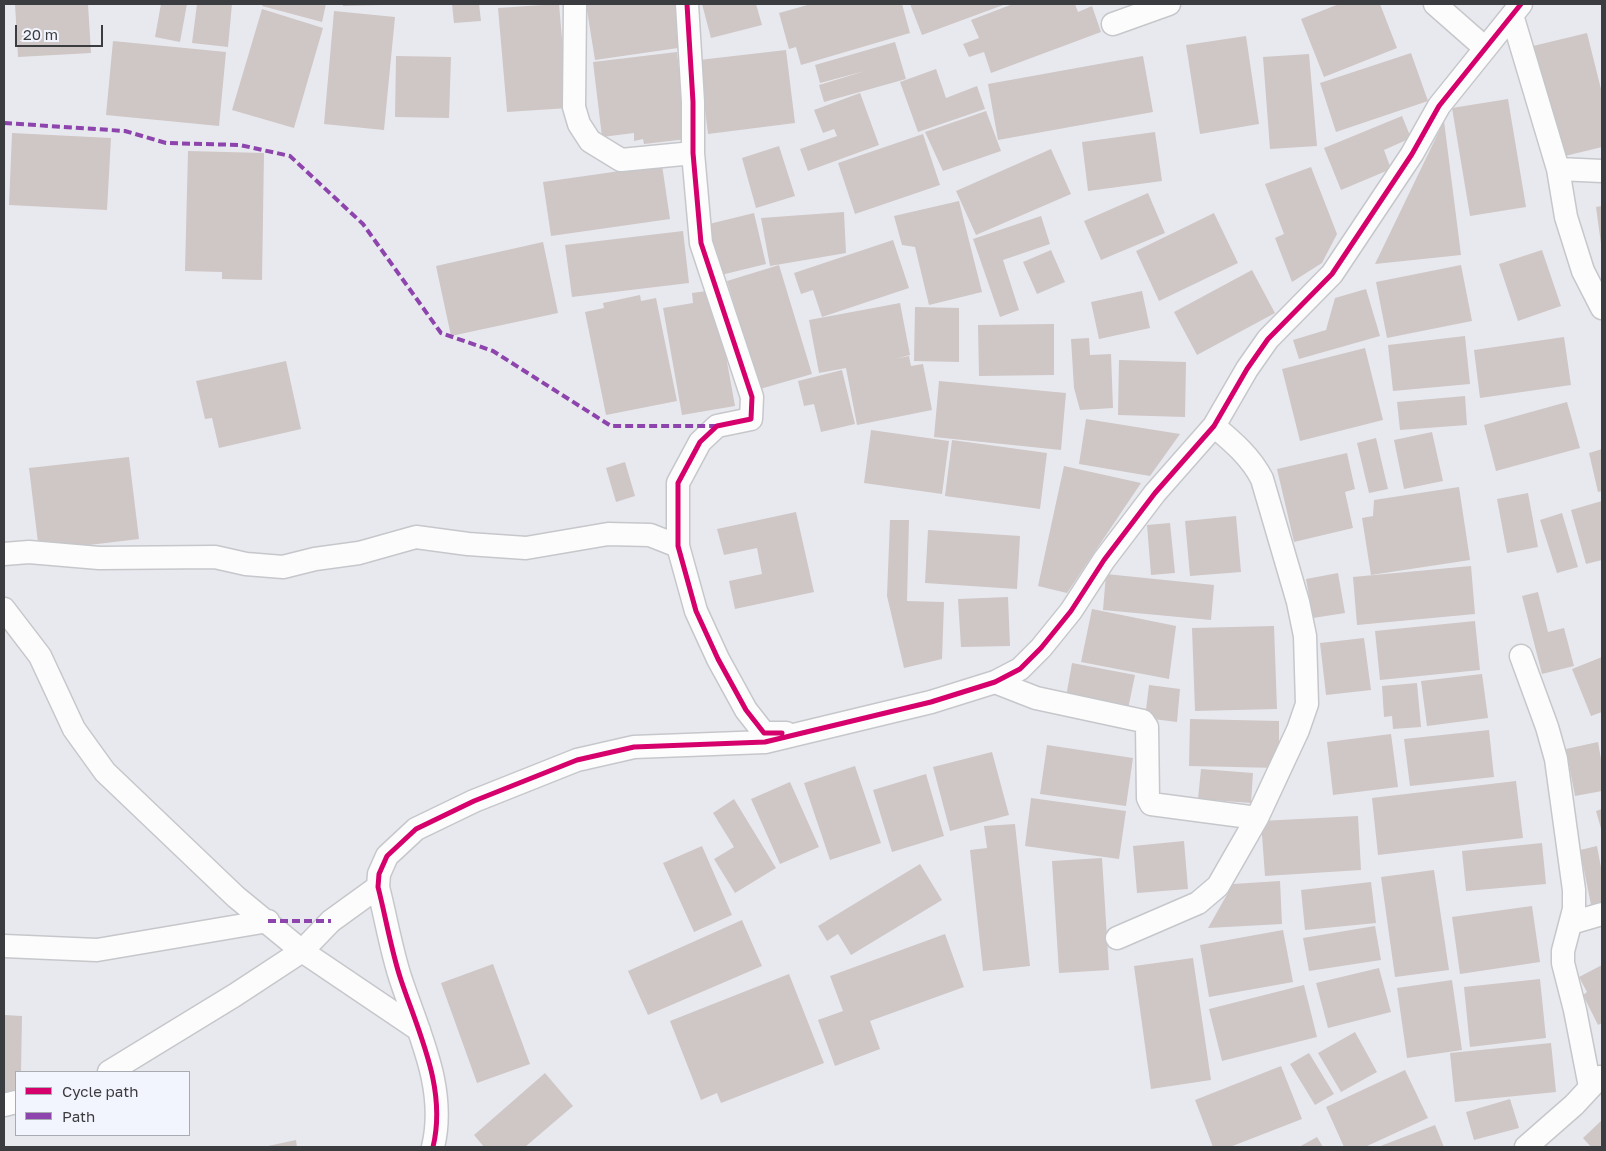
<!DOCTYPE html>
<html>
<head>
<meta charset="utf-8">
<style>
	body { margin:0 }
	#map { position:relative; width:1606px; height:1151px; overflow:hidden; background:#e8e9ee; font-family:"Golos Text",sans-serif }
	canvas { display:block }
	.frame { position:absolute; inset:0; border:5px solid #3b3c3f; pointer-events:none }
	.legend { position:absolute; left:15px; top:1071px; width:175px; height:65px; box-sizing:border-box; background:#f3f5fe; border:1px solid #a9abb2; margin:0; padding:6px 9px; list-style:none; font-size:15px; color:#3b3c3f }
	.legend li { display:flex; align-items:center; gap:10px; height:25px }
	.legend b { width:25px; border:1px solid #a9abb2 }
	.scale { position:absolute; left:15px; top:25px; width:88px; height:22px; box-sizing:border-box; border:2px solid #3b3c3f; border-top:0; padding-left:6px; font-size:15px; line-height:18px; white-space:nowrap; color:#3b3c3f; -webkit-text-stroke:4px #f3f5fe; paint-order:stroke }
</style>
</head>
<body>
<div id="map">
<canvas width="1606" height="1151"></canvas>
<div class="frame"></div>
<ul class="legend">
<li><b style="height:6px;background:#d6006c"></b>Cycle path</li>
<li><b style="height:6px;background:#8e44ad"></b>Path</li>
</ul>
<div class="scale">20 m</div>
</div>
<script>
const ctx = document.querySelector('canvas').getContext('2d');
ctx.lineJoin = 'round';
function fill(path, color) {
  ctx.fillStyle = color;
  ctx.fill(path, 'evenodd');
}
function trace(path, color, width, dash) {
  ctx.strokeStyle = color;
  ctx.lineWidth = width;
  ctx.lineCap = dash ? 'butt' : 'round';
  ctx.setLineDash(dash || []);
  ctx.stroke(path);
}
fill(new Path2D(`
	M15,4H88L91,53L18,57Z
	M161,4H187L180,42L155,37Z
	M197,4H232L228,47L192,43Z
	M263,4H326L322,22L262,6Z
	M343,4H382V5L343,6Z
	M452,4H479L481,21L454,23Z
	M559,4L568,108L507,112L498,8Z
	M586,4H678L685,47L595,60Z
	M702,4H756L762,25L711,38Z
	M811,4H902L910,33L801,65L796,47L789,49L779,13Z
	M910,4H1006L922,35Z
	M1013,4H1075L1078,12L1092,6L1101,32L991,73L984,52L969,57L963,44L979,38L971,20Z
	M1339,4H1380L1397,48L1324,77L1301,19Z
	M262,9L323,28L294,128L232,110Z
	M334,11L395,17L384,130L324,124Z
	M1587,33L1602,93V147L1561,157L1533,46Z
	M1246,36L1259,124L1200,134L1186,45Z
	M113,41L226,52L219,126L106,115Z
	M895,42L906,79L824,102L819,85L865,71L820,83L815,65Z
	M786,50L795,123L708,134L699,60Z
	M677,52L687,139L644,144L643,139L634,141V133L602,137L593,62Z
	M1411,53L1428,101L1336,132L1320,83Z
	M1309,54L1317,146L1270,149L1263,57Z
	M396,56L451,57L449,118L395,117Z
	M1143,56L1153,112L998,140L988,84Z
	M936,69L946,98L977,86L985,109L918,132L900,82Z
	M860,93L879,145L808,171L800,149L837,136L834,129L823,133L814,110Z
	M1508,99L1526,207L1470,216L1452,108Z
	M986,111L1001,151L943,171L925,132Z
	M1402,116L1411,138L1384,150L1391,169L1341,190L1324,148Z
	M1444,121L1461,255L1375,264Z
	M1155,132L1162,181L1088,191L1082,142Z
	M12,133L111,138L107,210L9,205Z
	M923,134L940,185L855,214L838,163Z
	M779,146L795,196L756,208L742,158Z
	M1051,149L1071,194L976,235L956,191Z
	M188,151L264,153L262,280L222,279V272L185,271Z
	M662,165L670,219L551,236L543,182Z
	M1311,167L1337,234L1322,263L1292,282L1275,238L1284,234L1265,184Z
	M1148,193L1165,233L1101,260L1084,221Z
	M959,201L982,292L929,305L915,247L902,245L894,216Z
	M1602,206V244H1601L1596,207Z
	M844,212L846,253L770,266L761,218Z
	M754,213L766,264L721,275L709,224Z
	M1214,213L1238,263L1159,301L1136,251Z
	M1041,216L1050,244L1003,260L1019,310L1000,317L973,239Z
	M683,231L689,283L572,297L565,245Z
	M893,240L909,288L822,317L813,290L801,294L794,273Z
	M543,242L558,313L451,336L436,266Z
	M1051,250L1065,282L1037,294L1023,262Z
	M1542,250L1561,306L1518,321L1499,264Z
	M779,265L812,374L760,389L727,281Z
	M1461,265L1472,321L1387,338L1376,282Z
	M1252,270L1275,313L1197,355L1174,312Z
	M1366,289L1380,336L1299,359L1293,340L1326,330L1335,298Z
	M714,290L735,406L682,415L663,308L693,303L692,293Z
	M1142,291L1150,328L1099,339L1091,302Z
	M640,295L641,301L656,298L677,401L606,415L585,312L604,308L603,303Z
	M900,303L910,355L895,359L909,356L911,366L923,364L932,410L857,425L846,368L819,373L809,320Z
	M915,307L959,308V362L914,361Z
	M1054,324V375L979,376L978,325Z
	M1465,336L1470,384L1393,391L1388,345Z
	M1564,337L1571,385L1480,398L1474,350Z
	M1089,338L1090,355L1111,354L1113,408L1080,410L1074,388L1071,339Z
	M1365,348L1383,420L1300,441L1282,369Z
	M1119,360L1186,362L1185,417L1118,415Z
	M286,361L301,429L219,448L212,418L205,419L196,381Z
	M842,370L855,424L821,432L814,404L804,406L798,381Z
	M939,381L1066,393L1061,450L934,437Z
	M1465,396L1467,425L1400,430L1397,402Z
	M1567,402L1580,448L1496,471L1484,425Z
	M1086,419L1180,434L1150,476L1079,464Z
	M871,430L949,441L942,494L864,483Z
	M1432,432L1443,481L1404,489L1394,440Z
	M1376,438L1388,489L1369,493L1357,443Z
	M952,440L1047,453L1040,509L945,496Z
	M1602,449V491L1598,492L1589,453Z
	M1347,453L1355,489L1345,492L1353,528L1294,542L1277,469Z
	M129,457L139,539L39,551L29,468Z
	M625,462L635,496L616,502L606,468Z
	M1064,466L1141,483L1067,593L1038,586Z
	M1459,487L1470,560L1371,575L1362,518L1373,516L1374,500Z
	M1528,493L1538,547L1507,553L1497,499Z
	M1602,501V560L1586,564L1571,510Z
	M796,512L814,592L735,609L729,581L762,574L757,548L724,555L717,529Z
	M1562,513L1578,567L1557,573L1540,520Z
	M1236,516L1241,572L1190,576L1185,521Z
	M890,520H909L907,601L944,602L942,659L904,668L887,596Z
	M1170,523L1175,573L1151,575L1147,525Z
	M928,530L1020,536L1017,589L925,583Z
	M1471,566L1475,614L1357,625L1353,577Z
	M1338,573L1345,613L1313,618L1306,579Z
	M1106,574L1214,585L1211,620L1103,610Z
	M1538,592L1548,632L1564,628L1574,666L1542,674L1522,596Z
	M1008,597L1010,646L961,647L958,599Z
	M1092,609L1176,626L1169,679L1081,662Z
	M1475,621L1480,670L1380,680L1375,631Z
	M1274,626L1277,709L1195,711L1192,628Z
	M1364,638L1371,690L1326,695L1320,643Z
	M1602,657V712L1591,716L1572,669Z
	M1072,663L1135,675L1128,709L1066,697Z
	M1482,674L1488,718L1427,726L1421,681Z
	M1417,683L1421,727L1393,729L1392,716L1384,717L1382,686Z
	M1149,685L1180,689L1177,722L1145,718Z
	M1190,719L1279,721V768L1189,766Z
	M1489,730L1494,777L1410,786L1404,739Z
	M1391,734L1398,787L1333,795L1327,742Z
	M1598,742L1602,765V791L1575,796L1566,749Z
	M1047,745L1133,758L1126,806L1040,794Z
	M992,752L1009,815L950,831L933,767Z
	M855,766L881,843L830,860L804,783Z
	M1201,769L1253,773L1251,803L1198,799Z
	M926,774L944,836L892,852L873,790Z
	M1516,781L1523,838L1378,855L1372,798Z
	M790,782L819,847L780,864L751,799Z
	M1031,798L1126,811L1119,859L1025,846Z
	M734,799L776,868L735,893L714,859L734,847L713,813Z
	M1602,809V832L1596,811Z
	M1358,816L1361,870L1265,876L1261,821Z
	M1015,824L1030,966L983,971L970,850L987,848L984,826Z
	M1184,841L1188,889L1137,893L1133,846Z
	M1542,843L1546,884L1466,891L1462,851Z
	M702,846L732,915L694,932L663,863Z
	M1597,846L1602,873V903L1591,905L1580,850Z
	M1102,858L1109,970L1059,973L1052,861Z
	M920,864L942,900L851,955L838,934L827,941L818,926Z
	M1434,870L1449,970L1395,977L1381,877Z
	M1280,881L1282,924L1208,928L1233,884Z
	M1371,882L1376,923L1305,930L1301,890Z
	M1532,906L1540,962L1460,974L1452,917Z
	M742,920L762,966L648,1015L628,971Z
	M1375,926L1381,960L1309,971L1303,938Z
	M1283,930L1293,982L1209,997L1200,945Z
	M945,934L964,987L870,1021L880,1049L835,1066L818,1020L843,1011L830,976Z
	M1193,958L1211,1080L1151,1089L1134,966Z
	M493,964L530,1064L477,1083L441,983Z
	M1602,965V1023L1598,1025L1583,995L1587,992L1579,977Z
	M1379,968L1391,1012L1328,1028L1316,983Z
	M789,974L824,1063L721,1103L717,1093L701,1100L670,1021Z
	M1540,979L1546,1038L1470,1047L1464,987Z
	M1452,980L1462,1050L1407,1058L1397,988Z
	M1304,985L1317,1037L1222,1061L1209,1009Z
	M4,1015L22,1016L21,1072H16V1095L4,1094Z
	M1355,1032L1377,1072L1341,1092L1318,1053Z
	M1551,1043L1556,1092L1455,1102L1450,1053Z
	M1309,1053L1334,1094L1315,1105L1290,1064Z
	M1281,1066L1302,1119L1230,1147H1213L1195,1100Z
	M1405,1070L1428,1118L1365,1147H1344L1326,1107Z
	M545,1073L573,1106L525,1147H484L474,1135Z
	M1510,1099L1519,1128L1474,1140L1466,1112Z
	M1602,1120V1147H1591L1583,1138Z
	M1435,1125L1444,1147H1378Z
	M1317,1137L1323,1147H1299Z
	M296,1140L297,1147H268V1146Z`), '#cfc6c6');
const street = new Path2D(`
	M575,4L574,107L579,124L590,141L621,160L693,153
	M687,4L693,102V153L701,243L752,397L751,419L717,426L700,442L678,483V546L696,611L718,659L746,710L764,733H786
	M1435,4L1485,48
	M1512,15L1558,169L1566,217L1583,271L1602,308
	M1113,24L1169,4
	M1558,169L1602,171
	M4,554L29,552L99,558L215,557L246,564L283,567L315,559L359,553L416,537L468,544L526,548L608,534L650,535L678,546
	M4,609L40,656L74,729L105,772L236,897L302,951L419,1030
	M1521,656L1547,727L1556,759L1574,890V909L1563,951V963L1575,1010L1590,1087
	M995,682L1036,698L1143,721L1147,727L1148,798L1151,804L1257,818
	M1571,923L1602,914
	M1117,938L1198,903L1218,886L1257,818L1298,730L1307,704L1305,636L1298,602L1262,479C1251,457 1232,441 1214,426
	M4,946L97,950L268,921
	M109,1072L235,995L302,951L331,921L378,887
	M4,1105L16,1102
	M433,1147C447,1089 419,1034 401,980C391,950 386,918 378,887L379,874L387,856L416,829L474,801L577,760L634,747L765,742L931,702L995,682L1020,669L1041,648L1071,611L1104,560L1155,493L1214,426L1247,369L1268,339L1332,274L1412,154L1439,106L1521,4
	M1526,1147L1574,1105L1600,1077`);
trace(street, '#c6c7cb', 25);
trace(street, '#fcfcfc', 22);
trace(new Path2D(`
	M4,123L125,131L166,143L240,145L290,156L363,224L441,333L493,351L611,426H717
	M268,921H331`), '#8e44ad', 4, [8, 4]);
trace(new Path2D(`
	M687,4L693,102V153L701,243L752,397L751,419L717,426L700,442L678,483V546L696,611L718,659L746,710L764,733H782
	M433,1147C447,1089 419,1034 401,980C391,950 386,918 378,887L379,874L387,856L416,829L474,801L577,760L634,747L765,742L931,702L995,682L1020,669L1041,648L1071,611L1104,560L1155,493L1214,426L1247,369L1268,339L1332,274L1412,154L1439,106L1521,4`), '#d6006c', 5);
</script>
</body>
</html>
